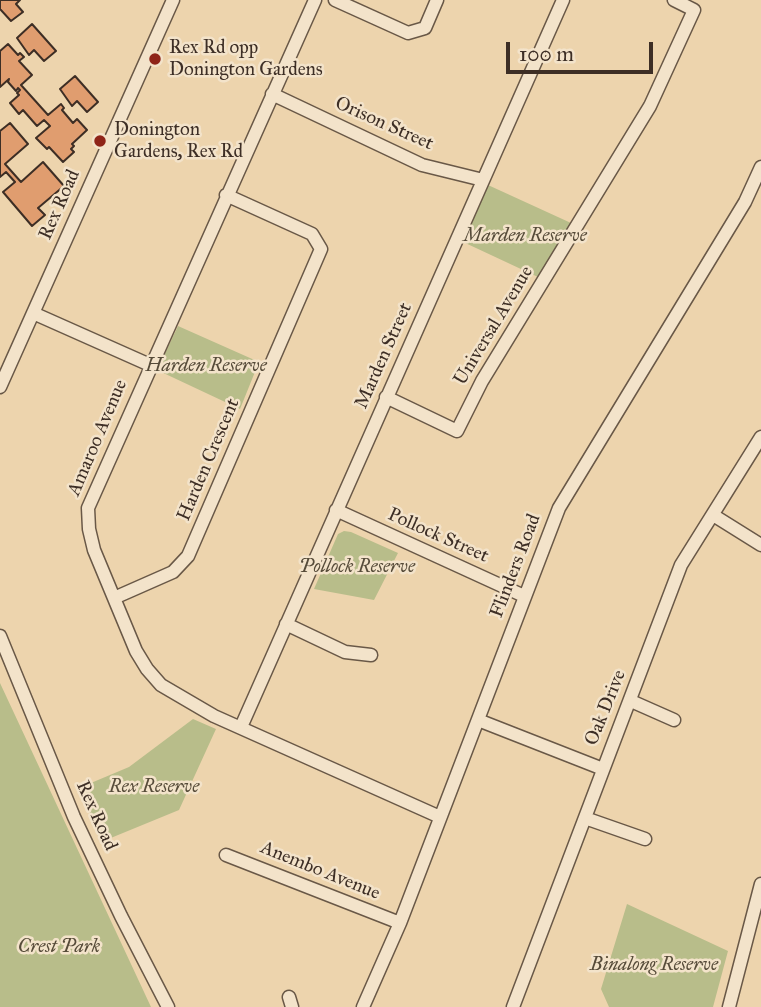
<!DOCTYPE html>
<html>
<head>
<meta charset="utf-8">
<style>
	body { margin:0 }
	#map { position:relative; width:761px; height:1007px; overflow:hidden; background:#edd4ad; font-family:"IM FELL Great Primer",serif }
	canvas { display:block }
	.scale { position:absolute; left:506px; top:42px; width:147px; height:32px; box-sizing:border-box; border:4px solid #3d2e25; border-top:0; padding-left:9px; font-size:21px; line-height:24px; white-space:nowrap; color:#3d2e25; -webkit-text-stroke:5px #f3e3ca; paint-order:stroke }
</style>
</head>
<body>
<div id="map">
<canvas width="761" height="1007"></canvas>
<div class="scale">100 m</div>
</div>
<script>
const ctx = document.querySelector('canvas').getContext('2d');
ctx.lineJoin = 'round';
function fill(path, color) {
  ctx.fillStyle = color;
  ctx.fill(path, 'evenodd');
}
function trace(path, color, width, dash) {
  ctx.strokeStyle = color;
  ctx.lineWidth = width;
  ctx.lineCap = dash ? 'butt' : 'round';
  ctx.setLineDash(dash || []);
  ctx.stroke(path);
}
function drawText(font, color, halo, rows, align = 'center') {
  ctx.font = font + ' "IM FELL Great Primer",serif';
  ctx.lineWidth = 5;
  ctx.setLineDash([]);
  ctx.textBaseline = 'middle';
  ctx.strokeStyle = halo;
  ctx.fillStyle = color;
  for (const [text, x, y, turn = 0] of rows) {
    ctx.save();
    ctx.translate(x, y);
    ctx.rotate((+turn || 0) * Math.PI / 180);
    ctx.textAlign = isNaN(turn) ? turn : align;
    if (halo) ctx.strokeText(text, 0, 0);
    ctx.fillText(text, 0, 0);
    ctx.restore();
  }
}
fill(new Path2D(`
	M488,185L571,223L538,277L461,241Z
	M178,326L259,362L240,409L157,370Z
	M344,531L351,532L398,553L374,600L314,589L338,534Z
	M0,683L151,1007H0Z
	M193,719L216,729L179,810L101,842L79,788L129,767Z
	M627,904L728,951L713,1007H609L601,989Z`), '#b8bd8a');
const building = new Path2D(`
	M0,0H20L16,4L23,12L11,21L0,9Z
	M32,24L56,51L44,61L34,50L29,55L17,38Z
	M8,44L18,55L20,53L24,57L19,61L32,75L21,85L48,115L61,104L64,108L62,110L73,123L77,119L87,130L72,144L74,146L71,149L74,152L63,162L49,147L47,149L36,138L50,126L44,120L37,126L23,110L19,114L10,103L19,95L17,93L20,90L18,88L16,91L8,82L9,79L0,87V51Z
	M75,76L98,102L87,112L77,101L72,106L60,89Z
	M10,123L28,144L5,164L21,182L43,162L64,186L38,208L45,215L32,226L3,192L15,182L6,172L0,177V131Z`);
fill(building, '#e09d6f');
trace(building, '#3d2e25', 2);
const minor = new Path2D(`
	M315,0L88,508L89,529L94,550L136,651L147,669L161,685L214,716L440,817
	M335,0L408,33L425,28L437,0
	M272,94L422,165L483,180
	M33,313L150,365
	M0,387L173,0
	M386,397L457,431L482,381L650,106L694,10L674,0
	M336,510L524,596
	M713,515L761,545
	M114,598L173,572L188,556L321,249L312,234L226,195
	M286,624L345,652L371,655
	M0,636L74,817L121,916L168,1007
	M631,701L674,720
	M478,720L603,769
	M241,727L563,0
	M585,818L645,839
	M226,855L400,923
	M289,997L292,1007
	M363,1007L400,923L559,508L745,202L761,167
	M513,1007L681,565L761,437
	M729,1007L761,884`);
trace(minor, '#695847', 15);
trace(minor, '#f3e3ca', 12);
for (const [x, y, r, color] of [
	[155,59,7,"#8f2418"],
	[100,141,7,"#8f2418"]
]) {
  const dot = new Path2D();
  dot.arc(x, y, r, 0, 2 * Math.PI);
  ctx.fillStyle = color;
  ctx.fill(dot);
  trace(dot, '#f3e3ca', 2.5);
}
drawText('19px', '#3d2e25', '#f3e3ca', [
	["Rex Rd opp",169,48],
	["Donington Gardens",169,70],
	["Donington",114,130],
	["Gardens, Rex Rd",114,152]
], 'left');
drawText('19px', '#3d2e25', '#f3e3ca', [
	["Orison Street",384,124,24],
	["Rex Road",60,205,-66],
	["Universal Avenue",494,326,-59],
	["Marden Street",384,356,-66],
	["Amaroo Avenue",98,438,-67],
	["Harden Crescent",209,460,-67],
	["Pollock Street",438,536,24],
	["Flinders Road",516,566,-69],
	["Oak Drive",606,708,-68],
	["Rex Road",96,816,66],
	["Anembo Avenue",320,871,22]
]);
drawText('italic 19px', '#564b39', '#f3e3ca', [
	["Marden Reserve",525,236],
	["Harden Reserve",206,366],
	["Pollock Reserve",357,567],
	["Rex Reserve",154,787],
	["Crest Park",59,947],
	["Binalong Reserve",654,965]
]);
</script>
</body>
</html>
